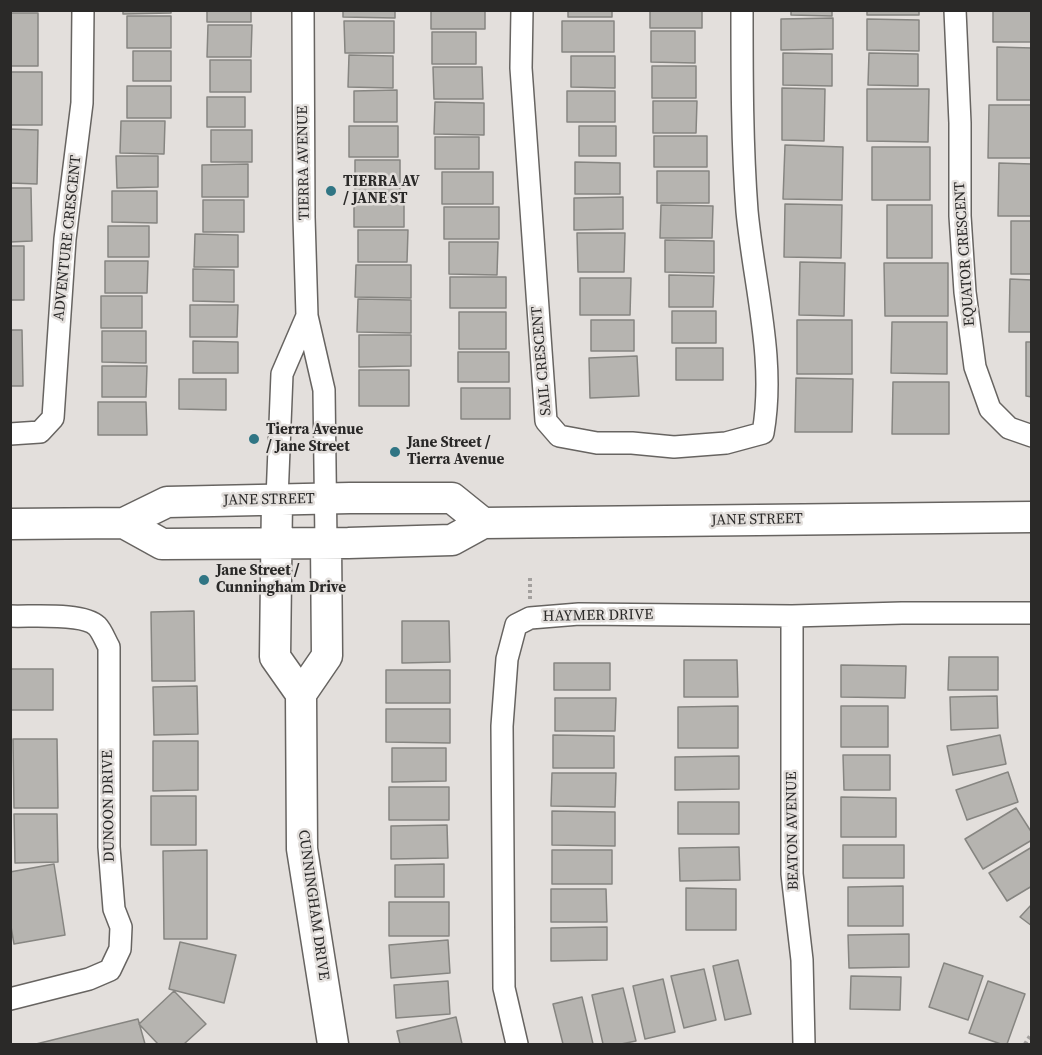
<!DOCTYPE html>
<html>
<head>
<meta charset="utf-8">
<style>
	body { margin:0 }
	#map { position:relative; width:1042px; height:1055px; overflow:hidden; background:#e3dfdc; font-family:"Source Serif 4",serif }
	canvas { display:block }
	.frame { position:absolute; inset:0; border:12px solid #2a2928; pointer-events:none }
</style>
</head>
<body>
<div id="map">
<canvas width="1042" height="1055"></canvas>
<div class="frame"></div>
</div>
<script>
const ctx = document.querySelector('canvas').getContext('2d');
ctx.lineJoin = 'round';
function fill(path, color) {
  ctx.fillStyle = color;
  ctx.fill(path, 'evenodd');
}
function trace(path, color, width, dash) {
  ctx.strokeStyle = color;
  ctx.lineWidth = width;
  ctx.lineCap = dash ? 'butt' : 'round';
  ctx.setLineDash(dash || []);
  ctx.stroke(path);
}
function drawText(font, color, halo, rows, align = 'center') {
  ctx.font = font + ' "Source Serif 4",serif';
  ctx.lineWidth = 5;
  ctx.setLineDash([]);
  ctx.textBaseline = 'middle';
  ctx.strokeStyle = halo;
  ctx.fillStyle = color;
  for (const [text, x, y, turn = 0] of rows) {
    ctx.save();
    ctx.translate(x, y);
    ctx.rotate((+turn || 0) * Math.PI / 180);
    ctx.textAlign = isNaN(turn) ? turn : align;
    if (halo) ctx.strokeText(text, 0, 0);
    ctx.fillText(text, 0, 0);
    ctx.restore();
  }
}
const building = new Path2D(`
	M123,10H171V13L123,14Z
	M207,10H251V22H207Z
	M343,10H395V18L343,17Z
	M431,10H485V29H431Z
	M568,10H612V17H568Z
	M650,10H702V28H650Z
	M791,10H832V16L791,15Z
	M867,10H919V15H867Z
	M993,10H1032V42H993Z
	M10,13H38V66H10Z
	M127,16H171V48H127Z
	M833,18V49L781,50V19Z
	M867,19L919,20V51L867,50Z
	M344,21H394V53H345Z
	M562,21H614V52H562Z
	M208,25H252L251,57H207Z
	M651,31H695V63L651,62Z
	M432,32H476V64H432Z
	M997,47L1032,48V100H997Z
	M133,51H171V81H133Z
	M783,53L832,54V86L783,85Z
	M869,53L918,54V86L868,85Z
	M349,55L393,56V88L348,87Z
	M571,56H615V88L571,87Z
	M210,60H251V92H210Z
	M652,66H696V98H652Z
	M433,67H482L483,99H434Z
	M10,72H42V125H10Z
	M127,86H171V118H127Z
	M782,88L825,89L824,141L782,140Z
	M867,89H929L928,142L867,141Z
	M397,90V122H354V91Z
	M567,91H615V122H567Z
	M207,97H245V127H207Z
	M653,101H697L696,133H653Z
	M435,102L484,103V135L434,134Z
	M989,105H1032V158H988Z
	M121,121H165L164,154L120,153Z
	M349,126H398V157H349Z
	M579,126H616V156H579Z
	M10,129L38,130L37,184L10,183Z
	M211,130H252V162H211Z
	M654,136H707V167H654Z
	M435,137H479V169H435Z
	M785,145L843,147L842,200L783,199Z
	M872,147H930V200H872Z
	M116,156H158V187L117,188Z
	M355,160H400V192L355,193Z
	M575,162L620,163V194H575Z
	M999,163L1032,164V216H998Z
	M248,164V197H202V165Z
	M657,171H709V203H657Z
	M442,172H493V204H442Z
	M10,188H31L32,241L10,242Z
	M112,191H157V223L112,222Z
	M354,195H404V227H354Z
	M623,197V229L574,230V198Z
	M203,200H244V232H203Z
	M785,204L842,205L841,258L784,257Z
	M661,205L713,206L712,238H660Z
	M887,205H932V258H887Z
	M444,207H499V239H444Z
	M1011,221H1032V274H1011Z
	M108,226H149V257H108Z
	M358,230H408L407,262H358Z
	M577,233H625L624,272H578Z
	M195,234L238,235V267H194Z
	M665,240L714,241V273L665,272Z
	M449,242H498L497,275L449,274Z
	M10,246H24V300H10Z
	M105,261H148L147,293H105Z
	M800,262L845,263L844,316L799,315Z
	M884,263H948V316H885Z
	M356,265H411V298L355,297Z
	M193,269L234,270V302L193,301Z
	M669,275L714,276L713,307H669Z
	M450,277H506V308H450Z
	M580,278H631L630,315H580Z
	M1010,279L1032,280V332H1009Z
	M101,296H142V328H101Z
	M358,299L411,300V333L357,332Z
	M190,305H238L237,337H190Z
	M672,311H716V343H672Z
	M459,312H506V349H459Z
	M591,320H634V351H591Z
	M797,320H852V374H797Z
	M892,322H947V374L891,373Z
	M10,330H22L23,386H10Z
	M102,331H146V363L102,362Z
	M359,335H411V366L359,367Z
	M193,341L238,342V373H193Z
	M1026,342H1032V397L1026,396Z
	M676,348H723V380H676Z
	M458,352H509V382H458Z
	M637,356L639,396L590,398L589,358Z
	M102,366H147L146,397H102Z
	M359,370H409V406H359Z
	M796,378L853,379L852,432H795Z
	M179,379H226V410L179,409Z
	M893,382H949V434H892Z
	M461,388H510V419H461Z
	M98,402H146L147,435H98Z
	M194,611L195,681H152L151,612Z
	M402,621H449L450,662L402,663Z
	M949,657H998V690H948Z
	M684,660H737L738,697H684Z
	M554,663H610V690H554Z
	M841,665L906,666L905,698L841,697Z
	M10,669H53V710H10Z
	M386,670H450V703H386Z
	M197,686L198,734L154,735L153,687Z
	M997,696L998,728L951,730L950,697Z
	M555,698H616L615,731H555Z
	M738,706V748H678V707Z
	M841,706H888V747H841Z
	M386,709H450V743L386,742Z
	M553,735L614,736V768H553Z
	M1000,735L1006,764L953,775L947,746Z
	M13,739H57L58,808H14Z
	M153,741H198V790L153,791Z
	M392,748H446V781L392,782Z
	M843,755H890V790H844Z
	M739,756V789L675,790V757Z
	M1008,772L1018,802L967,820L956,790Z
	M552,773H616L615,807L551,806Z
	M389,787H449V820H389Z
	M151,796H196V845H151Z
	M841,797L896,798V837H841Z
	M678,802H739V834H678Z
	M1016,808L1032,833V840L983,869L965,839Z
	M552,811L615,812V846L552,845Z
	M14,814H57L58,862L15,863Z
	M447,825L448,858L391,859V826Z
	M843,845H904V878H843Z
	M739,847L740,880L680,881L679,848Z
	M1032,847V886L1007,901L989,873Z
	M207,850V939H164L163,851Z
	M552,850H612V884H552Z
	M54,864L65,935L14,944L10,921V872Z
	M444,864V897H395V865Z
	M903,886V926H848V887Z
	M686,888L736,889V930H686Z
	M551,889H606L607,922H551Z
	M389,902H449V936H389Z
	M1032,904V926L1020,917Z
	M607,927V960L551,961V928Z
	M909,934V967L849,968L848,935Z
	M448,940L450,973L391,978L389,945Z
	M180,942L236,955L224,1003L169,989Z
	M738,960L751,1014L725,1020L713,966Z
	M944,963L983,976L968,1020L929,1007Z
	M704,969L716,1020L684,1028L671,976Z
	M851,976L901,977L900,1010L850,1009Z
	M663,979L675,1032L645,1039L633,986Z
	M448,981L450,1014L396,1018L394,985Z
	M988,981L1025,994L1007,1044H1001L969,1033Z
	M623,988L636,1041L621,1044H603L592,995Z
	M174,991L206,1024L184,1044H158L139,1024Z
	M582,997L593,1044H563L553,1004Z
	M456,1017L462,1044H400L397,1031Z
	M138,1019L145,1044H36Z`);
fill(building, '#b6b4b0');
trace(building, '#868581', 1.5);
const street = new Path2D(`
	M303,10L304,217L307,316L324,390L326,542
	M522,10L521,68L546,421L559,436L597,443H632L674,447L726,443L763,433C776,360 754,285 747,211C742,145 742,77 742,10
	M955,10L960,123V216L965,292L975,367L990,409L1009,428L1032,436
	M10,434L40,432L53,418L65,239L82,103L83,10
	M277,499L282,374L307,316
	M10,616C30,617 83,612 97,626C102,631 105,640 109,647V847L114,909L121,927L120,949L110,970L89,979L10,999
	M792,616V874L802,960L804,1044
	M517,1044L504,988L502,726L507,659L516,625L530,618L579,614L792,616L902,613H1032`);
const secondary = new Path2D(`
	M277,499L275,657L301,694L302,849L333,1044
	M124,523L162,544L348,543L452,540L483,523L1032,517
	M10,524L124,523L167,502L350,498H452L483,523
	M301,694L327,656L326,542`);
trace(street, '#676461', 24);
trace(secondary, '#676461', 33);
trace(new Path2D(`
	M530,599V576
	M1025,1044L1032,1033`), '#a3a09e', 4, [3, 3]);
trace(street, '#fff', 21);
trace(secondary, '#fff', 30);
for (const [x, y, r, color] of [
	[331,191,6,"#307584"],
	[254,439,6,"#307584"],
	[395,452,6,"#307584"],
	[204,580,6,"#307584"]
]) {
  const dot = new Path2D();
  dot.arc(x, y, r, 0, 2 * Math.PI);
  ctx.fillStyle = color;
  ctx.fill(dot);
  trace(dot, '#e3dfdc', 2);
}
drawText('15px', '#2a2928', '#e3dfdc', [
	["TIERRA AVENUE",304,163,-91],
	["ADVENTURE CRESCENT",68,238,-84],
	["EQUATOR CRESCENT",965,254,-94],
	["SAIL CRESCENT",542,361,-95],
	["JANE STREET",269,500,-1],
	["JANE STREET",757,520,-1],
	["HAYMER DRIVE",598,616,-1],
	["DUNOON DRIVE",109,806,-91],
	["BEATON AVENUE",793,831,-91],
	["CUNNINGHAM DRIVE",313,905,82]
]);
drawText('bold 15px', '#2a2928', '#e3dfdc', [
	["TIERRA AV",343,182],
	["/ JANE ST",343,199],
	["Tierra Avenue",266,430],
	["/ Jane Street",266,447],
	["Jane Street /",407,443],
	["Tierra Avenue",407,460],
	["Jane Street /",216,571],
	["Cunningham Drive",216,588]
], 'left');
</script>
</body>
</html>
